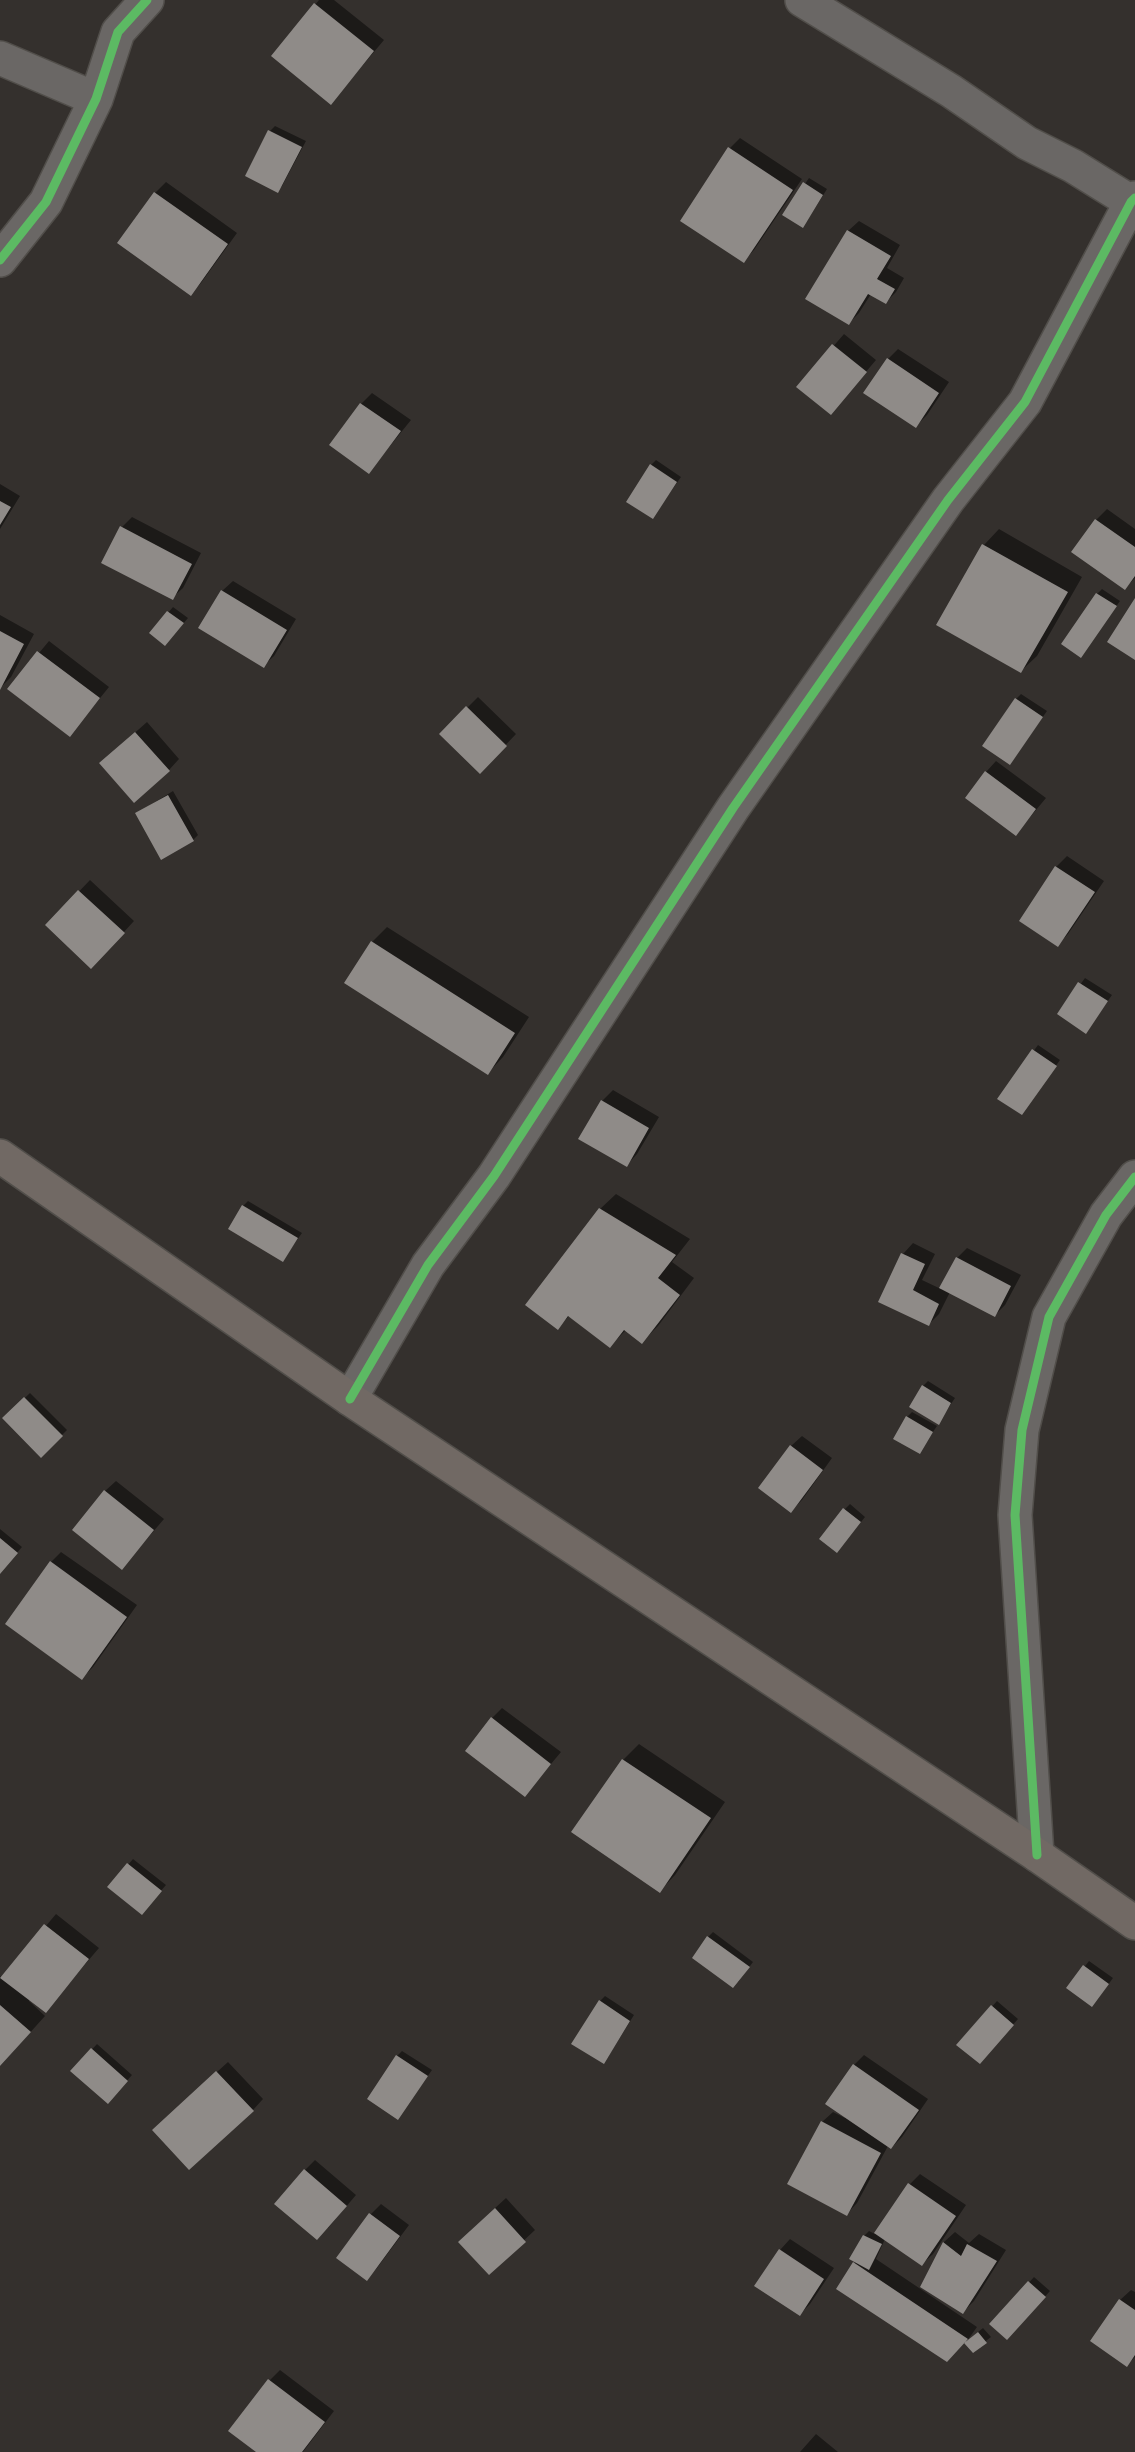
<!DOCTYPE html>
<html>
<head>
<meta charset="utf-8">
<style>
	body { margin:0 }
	canvas { display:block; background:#34302d }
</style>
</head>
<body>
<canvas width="1135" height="2452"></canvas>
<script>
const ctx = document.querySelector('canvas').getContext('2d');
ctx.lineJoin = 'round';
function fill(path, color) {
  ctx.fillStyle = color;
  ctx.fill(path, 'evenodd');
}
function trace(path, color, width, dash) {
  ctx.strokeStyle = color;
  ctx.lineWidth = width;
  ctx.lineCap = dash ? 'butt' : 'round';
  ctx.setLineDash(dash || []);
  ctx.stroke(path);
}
fill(new Path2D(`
	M319,0H334L384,40L331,103L273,56Z
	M275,126L306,141L282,186L277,191L247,176L270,131Z
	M740,138L802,179L754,250L744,261L730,148Z
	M809,178L827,189L807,221L784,214Z
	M166,182L237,233L201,283L191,294L119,243L155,193Z
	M859,221L900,245L887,268L904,278L896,292L886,302L871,294L859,313L849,323L848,231Z
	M844,334L876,360L831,413L798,387Z
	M898,349L949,382L927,415L916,426L888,359Z
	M372,393L411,420L369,472L331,444L361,404Z
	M656,460L681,477L653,517L651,465Z
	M0,484L20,496L0,529Z
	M1107,509L1135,529V578L1125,588L1073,552L1096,520Z
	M132,517L201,553L183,588L172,598L122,527Z
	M999,529L1082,577L1037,656L1021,671L938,625L984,545Z
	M233,581L296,619L274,656L263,666L222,591Z
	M1102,589L1120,601L1081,656L1097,594Z
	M173,607L188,618L170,639L151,633Z
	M0,615L34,634L11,677L0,688Z
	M49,641L109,687L70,735L9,689Z
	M1021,694L1047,711L1010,763L1016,699Z
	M478,697L516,734L480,772L441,734Z
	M147,722L179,759L169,770L112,753Z
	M996,761L1046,798L1016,834L986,772Z
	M173,791L198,835L193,840L137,813Z
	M1067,856L1104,881L1068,934L1058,945L1021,920L1056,867Z
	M90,880L134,921L102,956L47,925Z
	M387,927L529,1017L503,1057L488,1073L372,942Z
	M1085,978L1112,995L1086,1032L1059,1014Z
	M1038,1045L1060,1060L1022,1113L999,1098Z
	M613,1090L659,1117L637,1154L627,1165L602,1101Z
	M616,1194L690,1239L672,1262L694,1278L658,1326L642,1342L626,1330L610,1346L569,1316L558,1328L600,1209Z
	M248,1201L302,1233L283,1260L243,1206Z
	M913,1243L935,1254L922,1280L941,1289L957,1258L967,1248L1021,1275L1005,1305L995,1315L950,1292L939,1314L929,1324L880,1302L903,1254Z
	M928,1381L955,1398L938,1423L923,1386Z
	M30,1393L67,1430L41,1456L4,1418Z
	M912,1412L937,1426L919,1452L907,1417Z
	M802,1436L832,1458L802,1500L791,1511V1446Z
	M116,1481L164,1519L122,1568L105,1491Z
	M850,1504L865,1517L842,1546L845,1509Z
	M0,1529L22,1547L0,1572Z
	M61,1552L137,1605L93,1667L82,1678L51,1562Z
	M502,1708L561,1752L525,1795L492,1718Z
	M639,1744L725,1802L675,1875L660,1891L573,1832L623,1760Z
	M133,1859L166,1885L146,1908L109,1887Z
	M56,1914L99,1948L45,2011L30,1999L29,2001L45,2016L0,2066V1976L2,1978Z
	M713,1932L753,1962L738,1982L708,1937Z
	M1089,1961L1113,1978L1097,2000L1068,1988Z
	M605,1996L634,2015L608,2057L600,2001Z
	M997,2001L1018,2019L984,2057L958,2045Z
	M97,2044L132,2075L108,2102L72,2071Z
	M402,2051L432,2070L398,2118L397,2056Z
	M864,2055L928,2099L902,2137L891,2148L888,2146L857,2203L847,2214L822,2122L833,2112L845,2118L854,2065Z
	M228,2062L263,2099L253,2110L165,2119Z
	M315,2160L356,2195L328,2228L305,2170Z
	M920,2174L966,2205L933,2254L922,2264L885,2239L876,2259L977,2327L967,2341L983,2328L991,2337L973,2351L965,2341L838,2289L856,2261L864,2236L869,2231L875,2234L910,2184Z
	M506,2198L535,2230L489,2273L470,2231Z
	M381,2204L409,2225L377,2268L366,2279L371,2214Z
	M955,2232L969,2243L979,2234L1006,2250L974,2301L963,2312L922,2286L944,2242Z
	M790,2239L834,2268L810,2304L800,2314L780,2250Z
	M1034,2277L1050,2291L1012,2333L991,2324Z
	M1131,2290L1135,2292V2357L1127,2365L1120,2300Z
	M280,2370L334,2411L303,2452H259L270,2380Z
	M816,2434L838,2452H800Z`), '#0007');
fill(new Path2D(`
	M314,3L374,51L331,105L271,56Z
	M268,130L302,147L278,193L245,176Z
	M728,147L793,190L744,263L680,221Z
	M803,182L823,195L803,228L782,215Z
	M154,192L228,244L191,296L117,243Z
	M847,230L891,256L877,279L895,289L886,304L868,294L849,325L805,299Z
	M832,344L867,372L831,415L796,387Z
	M887,358L939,393L916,428L863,393Z
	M360,403L401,431L369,474L329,445Z
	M650,464L677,482L653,519L626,502Z
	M0,501L11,507L0,525Z
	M1095,519L1135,547V576L1125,590L1071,552Z
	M120,526L192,564L173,600L101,563Z
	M982,544L1068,592L1021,673L936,625Z
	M221,590L287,630L264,668L198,628Z
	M1096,593L1117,606L1081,658L1061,644Z
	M1135,598V660L1107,642Z
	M167,611L184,623L165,646L149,633Z
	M0,631L24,644L0,690Z
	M37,651L100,698L70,737L7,689Z
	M1015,698L1043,717L1010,765L982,746Z
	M466,706L507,746L480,774L439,734Z
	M135,732L170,771L134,803L99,763Z
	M985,771L1036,809L1016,836L965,798Z
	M168,795L194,841L161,860L135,813Z
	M1055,866L1095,892L1058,947L1019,921Z
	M78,890L125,933L91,969L45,925Z
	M371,941L515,1033L488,1075L344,983Z
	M1078,982L1108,1001L1086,1034L1057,1014Z
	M1032,1049L1057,1066L1022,1115L997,1099Z
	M601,1100L649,1128L627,1167L578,1139Z
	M242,1205L298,1238L283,1262L228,1229Z
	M599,1208L676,1255L658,1278L680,1295L642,1344L624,1330L610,1348L568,1316L558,1330L525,1305Z
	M901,1253L925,1264L913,1290L939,1304L929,1326L878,1302Z
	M956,1257L1011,1286L995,1317L939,1288Z
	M922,1385L951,1403L939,1425L909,1407Z
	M24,1397L63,1436L41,1458L2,1418Z
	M906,1416L933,1432L920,1454L893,1439Z
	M790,1445L823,1470L791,1513L758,1488Z
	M104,1490L154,1530L122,1570L72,1530Z
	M843,1508L861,1522L837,1553L819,1539Z
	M0,1538L18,1553L0,1574Z
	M50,1561L127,1617L82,1680L5,1624Z
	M491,1717L551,1764L525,1797L465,1751Z
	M622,1759L711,1818L660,1893L571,1832Z
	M127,1863L162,1891L142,1915L107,1887Z
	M44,1924L89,1959L46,2013L0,1978Z
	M707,1936L750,1967L733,1988L692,1958Z
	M1083,1965L1109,1984L1092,2007L1066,1988Z
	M599,2000L630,2021L604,2064L571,2044Z
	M0,2005L31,2032L0,2066Z
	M991,2005L1014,2025L980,2064L956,2045Z
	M91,2048L128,2081L108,2104L70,2071Z
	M396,2055L428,2076L398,2120L367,2099Z
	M853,2064L919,2110L891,2149L825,2104Z
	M216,2071L254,2111L189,2170L152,2130Z
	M821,2121L881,2153L847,2216L787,2184Z
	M304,2169L347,2206L317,2240L274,2204Z
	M908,2183L956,2216L922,2266L874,2233Z
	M495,2208L526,2242L489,2275L458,2242Z
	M369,2213L400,2236L367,2281L336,2258Z
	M863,2235L882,2244L869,2270L849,2259Z
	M943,2242L961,2256L967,2244L997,2261L963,2314L920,2287Z
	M779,2249L824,2279L800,2316L754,2286Z
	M853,2262L968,2339L947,2362L836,2289Z
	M1028,2281L1046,2297L1007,2340L989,2324Z
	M1119,2299L1135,2310V2355L1127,2367L1090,2341Z
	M978,2332L987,2343L973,2353L964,2343Z
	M268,2379L325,2422L302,2452H256L228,2431Z`), '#8f8b88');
const minor = new Path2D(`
	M802,0L951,91L1027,143L1073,166L1131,202
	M0,58L96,99
	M0,260L46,202L96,99L118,32L147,0
	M350,1399L428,1265L494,1176L733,808L948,500L1025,402L1131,202L1135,198`);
const tertiary = new Path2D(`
	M1037,1855L1015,1515L1022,1430L1049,1317L1106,1215L1135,1177`);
const primary = new Path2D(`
	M0,1156L350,1399L1037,1855L1135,1923`);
trace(minor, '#514e4a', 36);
trace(tertiary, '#514e4a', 36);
trace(primary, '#514e4a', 36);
trace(minor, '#6a6765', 33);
trace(tertiary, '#6a6765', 33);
trace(primary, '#716964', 33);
trace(new Path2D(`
	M0,260L46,202L96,99L118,32L147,0
	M350,1399L428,1265L494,1176L733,808L948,500L1025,402L1131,202L1135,198
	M1037,1855L1015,1515L1022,1430L1049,1317L1106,1215L1135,1177`), '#5cba63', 9);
</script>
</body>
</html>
